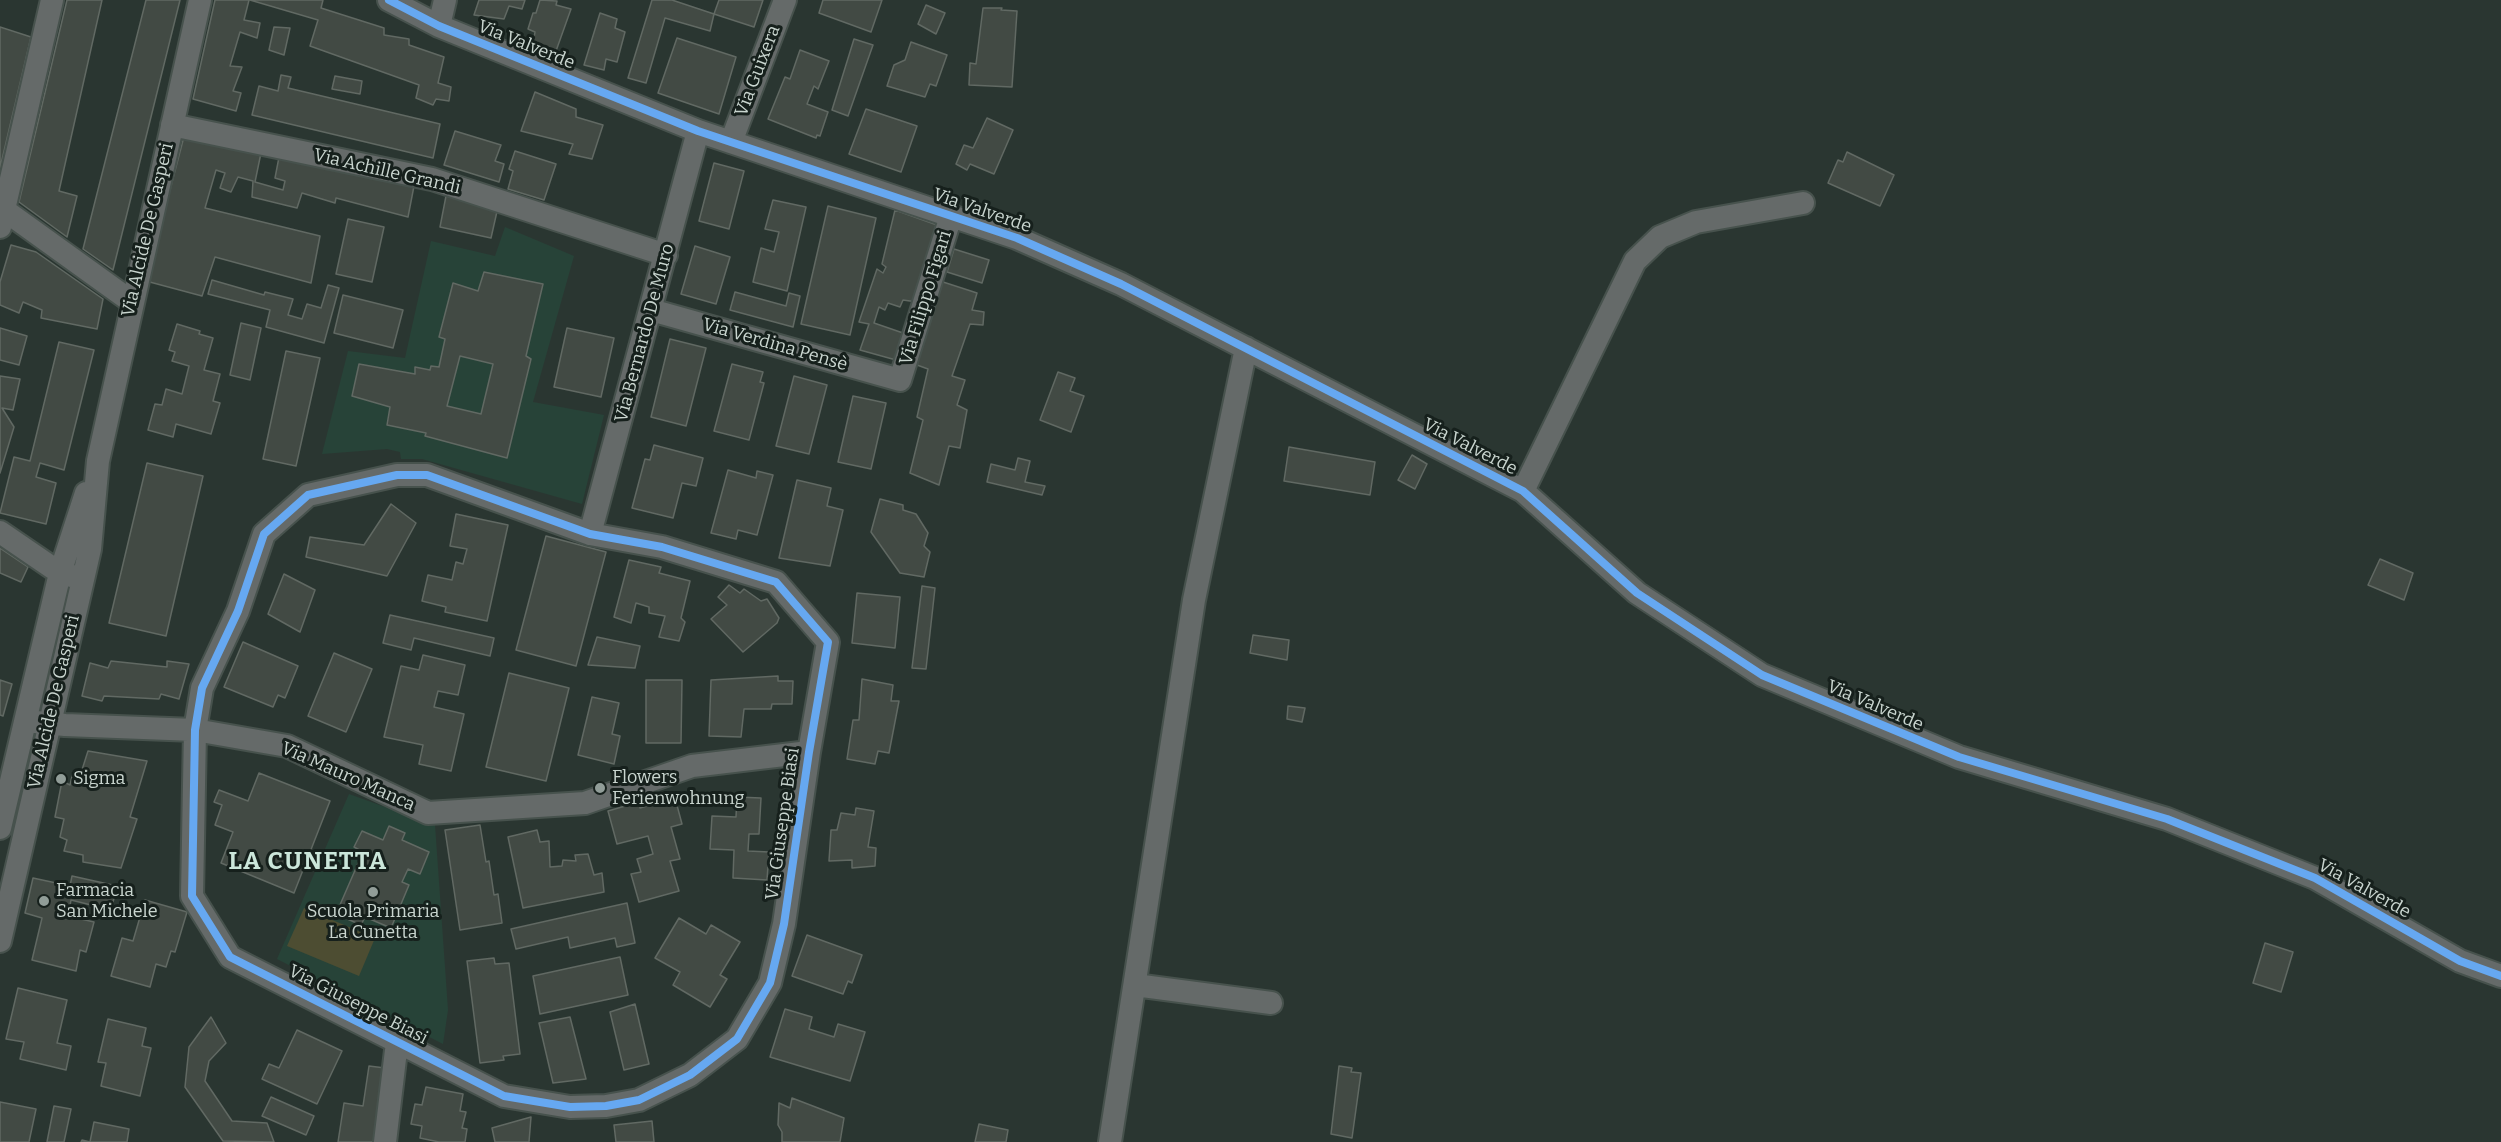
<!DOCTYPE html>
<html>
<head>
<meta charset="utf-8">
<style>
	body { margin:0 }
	canvas { display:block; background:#2a3631 }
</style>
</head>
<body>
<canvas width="2501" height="1142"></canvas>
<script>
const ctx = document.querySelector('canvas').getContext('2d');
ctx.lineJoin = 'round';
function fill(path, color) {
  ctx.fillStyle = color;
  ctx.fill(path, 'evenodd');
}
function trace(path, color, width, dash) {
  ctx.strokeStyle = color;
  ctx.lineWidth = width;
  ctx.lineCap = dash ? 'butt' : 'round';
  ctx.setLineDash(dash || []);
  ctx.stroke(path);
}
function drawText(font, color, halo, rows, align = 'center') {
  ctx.font = font + ' Bitter,serif';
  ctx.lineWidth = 6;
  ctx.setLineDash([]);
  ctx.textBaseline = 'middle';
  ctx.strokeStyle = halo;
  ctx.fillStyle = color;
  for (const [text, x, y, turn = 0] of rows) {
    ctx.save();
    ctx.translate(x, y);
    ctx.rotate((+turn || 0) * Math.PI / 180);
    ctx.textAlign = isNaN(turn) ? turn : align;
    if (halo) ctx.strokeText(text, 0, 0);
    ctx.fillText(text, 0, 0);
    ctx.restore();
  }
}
fill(new Path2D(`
	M505,227L574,256L533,402L604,415L582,504L422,459H401L400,452L387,449L322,454L348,351L405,358L431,241L495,256Z
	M349,794L435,825L448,1010L443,1044L277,959Z`), '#274338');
fill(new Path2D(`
	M304,908L375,938L359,976L287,946Z`), '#4d4d32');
const building = new Path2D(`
	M67,0H102L59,191L77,196L67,237L19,202Z
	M146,0H180L113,270L83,249Z
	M215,0H249L244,20L260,23L257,38L240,32L230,66L242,67L233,91L241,93L236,111L193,99Z
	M250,0H323L321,8L384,28V35L409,39V45L444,57L438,83L451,87L449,101L436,99L433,105L416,98L419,85L310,46L318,20Z
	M479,0H525L522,9L509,6L504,19L474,15Z
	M540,0L557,1L556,5L571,9L556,51L533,44L535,32L528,29L533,13H536Z
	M652,0H672L714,14L710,31L665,18L646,83L628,78Z
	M719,0H763L754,27L714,14Z
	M823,0H882L871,32L819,13Z
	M926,5L945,13L936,34L918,24Z
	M983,8H1002L1001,10L1017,11L1012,87L969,85L970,63L976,64Z
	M600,13L617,19L615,28L625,32L617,62L606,59L604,70L584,65Z
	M0,27L31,37L0,168Z
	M274,27L290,28L284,55L269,50Z
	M677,38L736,57L719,114L658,93Z
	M854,39L873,45L848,116L832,110Z
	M911,42L947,55L936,86L930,84L925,97L887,86L894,65L905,60Z
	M800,50L829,61L818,89L814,86L807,104L828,112L820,136L817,135L816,138L768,119L785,77L790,79Z
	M281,75L291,77L288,88L440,124L433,158L252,115L259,86L278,91Z
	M335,76L362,81L360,94L332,89Z
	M535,92L576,109V117L603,125L592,159L569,154L573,144L521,131Z
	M866,109L917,126L901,172L849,154Z
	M987,118L1013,130L994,174L970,164L967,170L956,164L964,145L973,148Z
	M186,129L262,148L255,182L283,190L285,181L275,178L280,152L414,186L408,217L336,198L335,203L302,193L297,208L252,197L253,181L238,177L231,192L220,188L225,173L216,170L205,208L320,236L311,283L215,257L202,296L146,281Z
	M455,131L501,145L495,161L504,164L499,182L444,165Z
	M515,151L556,164L544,200L508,189L513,171L509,169Z
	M1847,152L1894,175L1880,206L1828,183L1838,160L1843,162Z
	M714,163L744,171L729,229L699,221Z
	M446,196L498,207L491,238L440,227Z
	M773,200L806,207L787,291L753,282L761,248L774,252L779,232L765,229Z
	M828,206L876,218L850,335L801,324Z
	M895,210L937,225L917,302L903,300L900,307L888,303L885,310L879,307L874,323L903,333L896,360L860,350L869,324L859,322L877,269L883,273L886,267L882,264Z
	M348,219L384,227L372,282L336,274Z
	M11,245L36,252L103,299L97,329L41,318L42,310L23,302L19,313L0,305V282Z
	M695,246L730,257L716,304L681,294Z
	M954,249L989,260L982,283L947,272Z
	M484,272L543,284L526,356L531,359L507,458L425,436L426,433L387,425L390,407L352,396L359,364L415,374V367L430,370L431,366L439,367L445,339L439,337L453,283L478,291ZM460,356L493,364L481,414L447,406Z
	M212,280L264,295L265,292L293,299L288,315L302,319L307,304L321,308L328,285L339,288L324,343L266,327L270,310L208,294Z
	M940,281L977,293L972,310L984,312L983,325L970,324L952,376L965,380L957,405L967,410L960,448L949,446L939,485L910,473L923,420L917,417L928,369L917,365Z
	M735,292L786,306L789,293L800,296L793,327L730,310Z
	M343,295L403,310L393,348L334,333Z
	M241,323L261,328L250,380L230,375Z
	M177,324L200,331L199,334L213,338L204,370L220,374L213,401L220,403L211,434L176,424L173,437L148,430L155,404L162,405L166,389L182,394L189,366L172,361L175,352L169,350Z
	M0,328L27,336L19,365L0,360Z
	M567,328L614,338L601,397L554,387Z
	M670,339L706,348L686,426L651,417Z
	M59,342L94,350L64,470L40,463L36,477L56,483L46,524L0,513L14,457L30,461Z
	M286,351L320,358L296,466L263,459Z
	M732,364L763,372L760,382L764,383L749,440L714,431Z
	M1058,372L1075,378L1070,391L1084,396L1071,432L1040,420Z
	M0,376L20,379L13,410L2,408L14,427L0,473Z
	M794,376L827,385L809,454L776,446Z
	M853,396L886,403L871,469L838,462Z
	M654,445L703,458L696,486L682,483L673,518L632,508L645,459L650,460Z
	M1289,447L1375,462L1370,495L1284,481Z
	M1412,455L1427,464L1415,489L1398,480Z
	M1018,458L1030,461L1025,482L1045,486L1042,495L987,482L991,464L1015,470Z
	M147,463L203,476L166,636L109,623Z
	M728,470L756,478L757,471L773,475L757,535L738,530L736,539L711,533Z
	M797,480L831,488L827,506L843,510L830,566L779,558Z
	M880,499L903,505V510L916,514L928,533L924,546L930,552L924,577L900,573L871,532Z
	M391,504L416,523L387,576L306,557L310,537L364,545Z
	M456,514L508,525L487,621L445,612L446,607L422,601L428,575L452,580L456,562L463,564L467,549L450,546Z
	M546,536L606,552L576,666L516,650Z
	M0,548L28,567L21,582L0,573Z
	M2380,559L2413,573L2404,600L2368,585Z
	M629,560L661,567L659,573L690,581L681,618L685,622L679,641L659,637L665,616L649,613V607L636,603L631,623L614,617Z
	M284,574L315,590L300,632L268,614Z
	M729,585L740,593L744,589L761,601L767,599L779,618L777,623L743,652L711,619L727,605L718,597Z
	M922,586L935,588L926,669L912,668Z
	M857,593L900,597L895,648L852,643Z
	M390,615L494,638L490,656L414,638L411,650L383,643Z
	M1253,635L1289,640L1287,660L1250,653Z
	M597,637L640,646L635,668L588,665Z
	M243,642L298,666L285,698L278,695L273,707L224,687Z
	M334,653L372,669L346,732L308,716Z
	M423,655L465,665L458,695L438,691L434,707L464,714L451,771L419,764L423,745L384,737L401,666L419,670Z
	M111,661L167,667V661L189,664L179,699L161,694L159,699L104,696L102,701L82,696L90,663L108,668Z
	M509,673L569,688L546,781L486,767Z
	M778,676V681H793L792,704H772L771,709H744L741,737L709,736L711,680Z
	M862,679L893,685L891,701H899L889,753L878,751L875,764L847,759L853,720H859Z
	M0,680L12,684L3,716L0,715Z
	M646,680H682L681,743H646Z
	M592,697L619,703L612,734L620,736L614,764L578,755Z
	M1288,706L1305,708L1302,722L1287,719Z
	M88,751L147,761L130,817L137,819L121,868L83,862V855L64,851L67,840L60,837L64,819L55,817L62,781L70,785L73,772L81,773Z
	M259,773L330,801L294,893L221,863L233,832L215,825L222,805L214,802L219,790L248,801Z
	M737,797L761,798L759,834H749L748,851L769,852L767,880L733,878L734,850L710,849L712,816L736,817Z
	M675,798L682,824L671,827L680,859L670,861L679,891L639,902L631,874L641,872L637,859L653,854L648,836L617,844L608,811L639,802L640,808Z
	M856,808L874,811L868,847L876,848L875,866L852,868V860L829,861L831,830H837L841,813L855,815Z
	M480,825L486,862L489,861L494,895L498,894L502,923L460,930L445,830Z
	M389,826L405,833L402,840L429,852L420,874L408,869L402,882L409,885L391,928L365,917L361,925L336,914L363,852L354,847L362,831L383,840Z
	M537,830L540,842L549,841L550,867L562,866L563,860L576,861L575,855L588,854L594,875L602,873L604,892L523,908L508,837Z
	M72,876L117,886L111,910L71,900L68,916L94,922L86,952L80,950L76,971L32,960L42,918L25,913L33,878L70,886Z
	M145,900L187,912L175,952L171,951L166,967L156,964L150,987L111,976L122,938L133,941Z
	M627,903L635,943L617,947L615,938L570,948L568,937L516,949L511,929Z
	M679,918L706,934L711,925L740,942L720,975L727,979L710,1007L673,985L680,972L655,958Z
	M807,935L862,955L852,983L848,981L843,994L792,976Z
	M2265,943L2293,952L2281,992L2253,983Z
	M620,957L628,995L540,1014L533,976Z
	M494,958L495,964L509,963L520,1054L503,1056L504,1060L480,1063L467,961Z
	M18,988L67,1000L57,1043L71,1046L66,1070L20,1059L24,1042L6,1039Z
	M635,1004L649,1064L624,1070L610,1012Z
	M785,1009L812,1017L809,1029L834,1037L838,1024L865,1032L850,1081L770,1057Z
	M211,1017L226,1043L209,1061L205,1081L232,1121L267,1123L274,1142L223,1141L185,1087L189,1047Z
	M570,1017L586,1079L553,1083L539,1023Z
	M108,1019L146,1028L142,1046L151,1048L140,1096L101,1086L106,1063L98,1062Z
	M297,1030L342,1051L317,1104L262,1079L269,1064L279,1068Z
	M369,1066L385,1068L374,1142H338L344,1103L363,1106Z
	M1339,1066L1352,1068L1351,1072L1361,1073L1352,1138L1331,1134Z
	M426,1087L463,1094L460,1111L466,1112L462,1128L467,1129L465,1142H439L420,1138L422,1126L411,1124L415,1104L422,1105Z
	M271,1097L314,1116L306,1135L262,1116Z
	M792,1098L844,1118L840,1142H782V1132L778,1125L779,1103L790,1108Z
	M0,1102L36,1109L29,1142H0Z
	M54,1106L71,1109L64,1142H47Z
	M531,1117L529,1142H495L492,1128Z
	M652,1121L654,1142H616L614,1125Z
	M94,1122L129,1129L127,1142H81L82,1140L90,1142Z
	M979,1124L1008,1130L1006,1142H975Z`);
fill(building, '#424a44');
trace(building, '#616963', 1.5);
const minor = new Path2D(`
	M389,0L439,26L698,131L1017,238L1121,284L1523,491L1637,593L1762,675L1959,757L2167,819L2315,878L2460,961L2501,976
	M439,26L445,0
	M172,125L432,179L666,255
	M731,142L785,0
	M0,207L132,302
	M0,227L52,0
	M651,310L900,380L951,216
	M397,475H427L590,534L662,547L776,582L828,642L809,752L784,924L770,983L737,1039L690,1075L639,1100L606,1106L570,1107L504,1096L230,957L192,896L195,730L202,688L238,611L264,534L308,495Z
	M1523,491L1635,261L1660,237L1696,222L1803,203
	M0,532L60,573L72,576
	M590,534L698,131
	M26,721L65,725L195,730L287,746L428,813L585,803L692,766L809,752
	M0,828L60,573L86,493
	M0,941L90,549L98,461L200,0
	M1135,985L1271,1003
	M385,1142L397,1042
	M1110,1142L1194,600L1246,348`);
trace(minor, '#47524d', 26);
trace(minor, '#656a69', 22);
trace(new Path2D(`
	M389,0L439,26L698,131L1017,238L1121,284L1523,491L1637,593L1762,675L1959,757L2167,819L2315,878L2460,961L2501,976
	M397,475H427L590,534L662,547L776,582L828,642L809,752L784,924L770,983L737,1039L690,1075L639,1100L606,1106L570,1107L504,1096L230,957L192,896L195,730L202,688L238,611L264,534L308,495Z`), '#66a8f1', 8);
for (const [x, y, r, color] of [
	[61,779,6,"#919d98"],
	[600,788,6,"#919d98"],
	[373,892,6,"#919d98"],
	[44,901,6,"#919d98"]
]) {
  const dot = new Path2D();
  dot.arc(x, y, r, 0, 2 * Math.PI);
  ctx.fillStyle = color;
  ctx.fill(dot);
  trace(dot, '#16201c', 2);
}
drawText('18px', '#c9d5cf', '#16201c', [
	["Via Valverde",526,45,22],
	["Via Guixera",758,71,-69],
	["Via Achille Grandi",387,172,13],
	["Via Valverde",982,211,19],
	["Via Alcide De Gasperi",148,230,-77],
	["Via Filippo Figari",926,298,-73],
	["Via Bernardo De Muro",645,333,-75],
	["Via Verdina Pensè",775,345,16],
	["Via Valverde",1470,447,27],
	["Via Alcide De Gasperi",54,702,-77],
	["Via Valverde",1875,706,23],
	["Via Mauro Manca",348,777,24],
	["Via Giuseppe Biasi",783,824,-82],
	["Via Valverde",2364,889,29],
	["Via Giuseppe Biasi",358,1005,27]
]);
drawText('18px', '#c9d5cf', '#16201c', [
	["Flowers",612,778],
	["Ferienwohnung",612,799],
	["Sigma",73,779],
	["Farmacia",56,891],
	["San Michele",56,912],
	["Scuola Primaria",373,912,"center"],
	["La Cunetta",373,933,"center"]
], 'left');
ctx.letterSpacing = '1.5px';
drawText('bold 24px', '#cbe6da', '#16201c', [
	["LA CUNETTA",308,862]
]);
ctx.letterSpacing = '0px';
</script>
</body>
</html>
